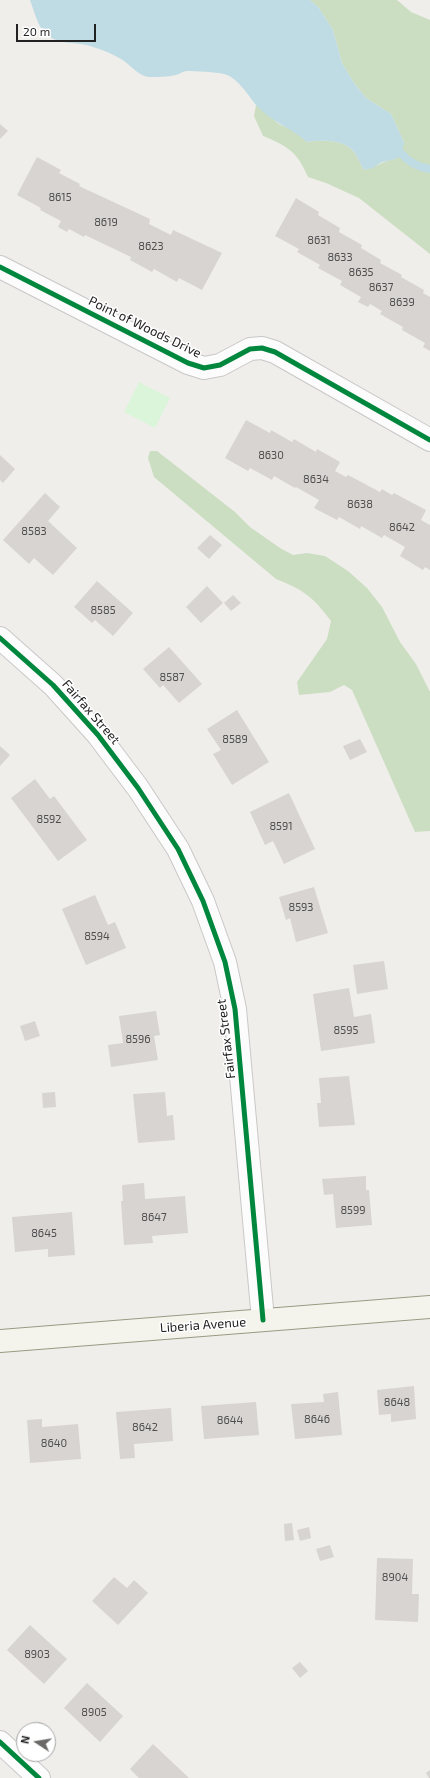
<!DOCTYPE html>
<html>
<head>
<meta charset="utf-8">
<style>
	body { margin:0 }
	#map { position:relative; width:430px; height:1778px; overflow:hidden; background:#f0eeeb; font-family:"Exo 2",sans-serif }
	canvas { display:block }
	.north { position:absolute; left:16px; top:1722px; width:40px; height:40px; box-sizing:border-box; background:#fff; border:1px solid #a7a7a7; border-radius:50%; rotate:282deg; font-size:11px; font-weight:700; line-height:16px; text-align:center; color:#222 }
	.north::after { content:''; display:block; margin:auto; width:14px; height:18px; background:#6a6968; clip-path:polygon(50% 0,100% 100%,50% 72%,0 100%) }
	.scale { position:absolute; left:16px; top:24px; width:80px; height:18px; box-sizing:border-box; border:2px solid #222; border-top:0; padding-left:5px; font-size:12px; line-height:14px; white-space:nowrap; color:#222; -webkit-text-stroke:3px #fff; paint-order:stroke }
</style>
</head>
<body>
<div id="map">
<canvas width="430" height="1778"></canvas>
<div class="north">N</div>
<div class="scale">20 m</div>
</div>
<script>
const ctx = document.querySelector('canvas').getContext('2d');
ctx.lineJoin = 'round';
function fill(path, color) {
  ctx.fillStyle = color;
  ctx.fill(path, 'evenodd');
}
function trace(path, color, width, dash) {
  ctx.strokeStyle = color;
  ctx.lineWidth = width;
  ctx.lineCap = dash ? 'butt' : 'round';
  ctx.setLineDash(dash || []);
  ctx.stroke(path);
}
function drawText(font, color, halo, rows, align = 'center') {
  ctx.font = font + ' "Exo 2",sans-serif';
  ctx.lineWidth = 3;
  ctx.setLineDash([]);
  ctx.textBaseline = 'middle';
  ctx.strokeStyle = halo;
  ctx.fillStyle = color;
  for (const [text, x, y, turn = 0] of rows) {
    ctx.save();
    ctx.translate(x, y);
    ctx.rotate((+turn || 0) * Math.PI / 180);
    ctx.textAlign = isNaN(turn) ? turn : align;
    if (halo) ctx.strokeText(text, 0, 0);
    ctx.fillText(text, 0, 0);
    ctx.restore();
  }
}
fill(new Path2D(`
	M310,0H397L411,12L430,20V254L359,198L326,183L308,177C297,151 287,146 263,136L254,116L256,105L279,124L296,132L307,142C321,140 343,139 353,151C358,156 360,164 364,170C377,168 382,160 396,159L404,142L391,114L366,98L354,83L342,63L333,30L319,8Z
	M150,451H157L235,512L250,527L280,548L293,555L307,553L325,556L348,571L367,588L382,607L400,642L416,664L430,692V831L415,832L352,690L344,685L330,692L299,695L297,682L327,639L331,621C313,597 304,590 276,579L154,477L148,458Z`), '#cbdec1');
fill(new Path2D(`
	M139,382L170,398L155,428L124,412Z`), '#daf5da');
fill(new Path2D(`
	M30,0H310L319,8L333,30L342,63L354,83L366,98L391,114L404,142L402,154L396,159L382,162L373,168L364,170C360,164 358,156 353,151C343,139 321,140 307,142C291,128 270,121 256,105C248,95 237,77 224,74C216,72 195,71 187,71C183,71 180,74 176,75C167,77 158,77 149,77C138,76 130,64 121,59C113,54 103,50 93,47C78,41 57,46 45,33C37,25 34,10 30,0Z`), '#bfdbe3');
trace(new Path2D(`
	M402,154C409,163 418,167 430,169`), '#bfdbe3', 8);
fill(new Path2D(`
	M0,124L8,131L0,139Z
	M37,157L61,170L59,173L80,184L79,186L150,219L149,224L171,235L173,230L222,253L202,290L179,278L177,282L154,269L152,272L130,260L131,257L85,235L84,237L69,229L67,232L58,227L61,221L40,210L41,208L17,195Z
	M296,198L319,212L318,215L340,228L339,232L362,245L361,248L381,260L380,263L402,275L401,277L424,290L423,293L430,297V351L423,347L425,343L402,330L403,327L380,314L382,311L370,304L368,307L358,302L361,297L340,285L342,281L318,268L320,265L297,252L299,249L275,236Z
	M246,420L270,433L271,430L292,442L294,439L316,452L317,449L340,462L335,471L346,477L348,475L380,492L382,489L392,495L394,493L426,510L421,520L430,525V570L425,567L423,570L400,556L405,547L384,535L382,538L361,526L360,529L339,517L337,520L314,508L319,500L296,487L295,488L274,476L272,480L250,468L248,471L225,458Z
	M0,455L15,469L3,483L0,480Z
	M45,493L60,507L48,521L77,548L53,575L34,558L29,564L3,540Z
	M210,535L222,545L209,559L197,548Z
	M97,581L133,613L113,636L95,620L92,623L74,607Z
	M207,586L223,603L201,623L186,607Z
	M233,595L241,603L231,611L224,603Z
	M169,647L202,684L179,703L163,685L160,688L143,669Z
	M237,710L269,762L232,785L213,754L221,750L207,729Z
	M360,739L367,752L350,760L343,746Z
	M0,746L10,755L0,766Z
	M35,779L50,799L54,796L87,840L58,861L11,798Z
	M289,793L315,849L284,864L273,841L265,845L250,812Z
	M314,887L328,933L296,942L290,918L286,920L279,897Z
	M95,895L108,925L115,922L126,948L86,965L62,909Z
	M384,961L388,989L357,994L353,965Z
	M349,988L354,1017L371,1014L375,1043L321,1051L313,994Z
	M156,1011L160,1035L154,1036L158,1060L111,1067L108,1045L123,1043L119,1016Z
	M35,1021L40,1036L25,1041L20,1026Z
	M349,1076L355,1125L319,1127L317,1103H321L319,1078Z
	M55,1092L56,1107L43,1108L42,1093Z
	M165,1092L167,1116L173,1115L175,1140L138,1143L133,1094Z
	M366,1176V1190H369L372,1225L336,1228L333,1194L324,1195L322,1179Z
	M144,1183L145,1199L185,1196L188,1233L152,1236L153,1243L124,1245L121,1201H123L122,1185Z
	M72,1212L75,1255L48,1257V1249L15,1252L12,1217Z
	M414,1386L416,1419L391,1422V1414L379,1415L377,1390Z
	M338,1392L342,1435L295,1439L291,1404L324,1402L323,1394Z
	M256,1402L259,1435L204,1439L201,1406Z
	M171,1408L173,1441L134,1444L135,1458L120,1459L116,1412Z
	M42,1419V1427L78,1424L81,1459L30,1463L27,1420Z
	M292,1523L294,1540L285,1541L284,1524Z
	M309,1527L311,1538L300,1541L297,1530Z
	M330,1545L334,1557L320,1561L316,1549Z
	M377,1558L413,1559L412,1594H419L418,1622L375,1620Z
	M114,1577L127,1588L134,1580L148,1593L118,1625L92,1601Z
	M30,1625L67,1659L44,1684L7,1650Z
	M300,1662L308,1671L300,1678L292,1668Z
	M87,1683L123,1716L100,1742L64,1708Z
	M153,1744L189,1778H139L130,1769Z
	M430,1770V1778H429L426,1773Z`), '#d7d4d2');
const minor = new Path2D(`
	M0,267L188,363L204,368L220,365L250,349L262,348L275,352L430,440
	M0,638L53,685L98,735L138,788L178,849L203,901L225,962L235,1009L263,1320
	M0,1742L39,1778`);
const secondary = new Path2D(`
	M0,1341L430,1307`);
trace(minor, '#c9c8c7', 24);
trace(secondary, '#999a82', 24);
trace(minor, '#fdfcfc', 22);
trace(secondary, '#f4f4ed', 22);
trace(new Path2D(`
	M0,267L188,363L204,368L220,365L250,349L262,348L275,352L430,440
	M0,638L53,685L98,735L138,788L178,849L203,901L225,962L235,1009L263,1320
	M0,1742L39,1778`), '#00873e', 5);
drawText('11px', '#4f4e4e', null, [
	["8615",60,197],
	["8619",106,222],
	["8631",319,240],
	["8623",151,246],
	["8633",340,257],
	["8635",361,272],
	["8637",381,287],
	["8639",402,302],
	["8630",271,455],
	["8634",316,479],
	["8638",360,504],
	["8642",402,527],
	["8583",34,531],
	["8585",103,610],
	["8587",172,677],
	["8589",235,739],
	["8592",49,819],
	["8591",281,826],
	["8593",301,907],
	["8594",97,936],
	["8595",346,1030],
	["8596",138,1039],
	["8599",353,1210],
	["8647",154,1217],
	["8645",44,1233],
	["8648",397,1402],
	["8646",317,1419],
	["8644",230,1420],
	["8642",145,1427],
	["8640",54,1443],
	["8904",395,1577],
	["8903",37,1654],
	["8905",94,1712]
]);
drawText('13px', '#222', '#fff', [
	["Point of Woods Drive",145,327,26],
	["Fairfax Street",91,712,49],
	["Fairfax Street",226,1039,-97],
	["Liberia Avenue",203,1325,-4]
]);
</script>
</body>
</html>
